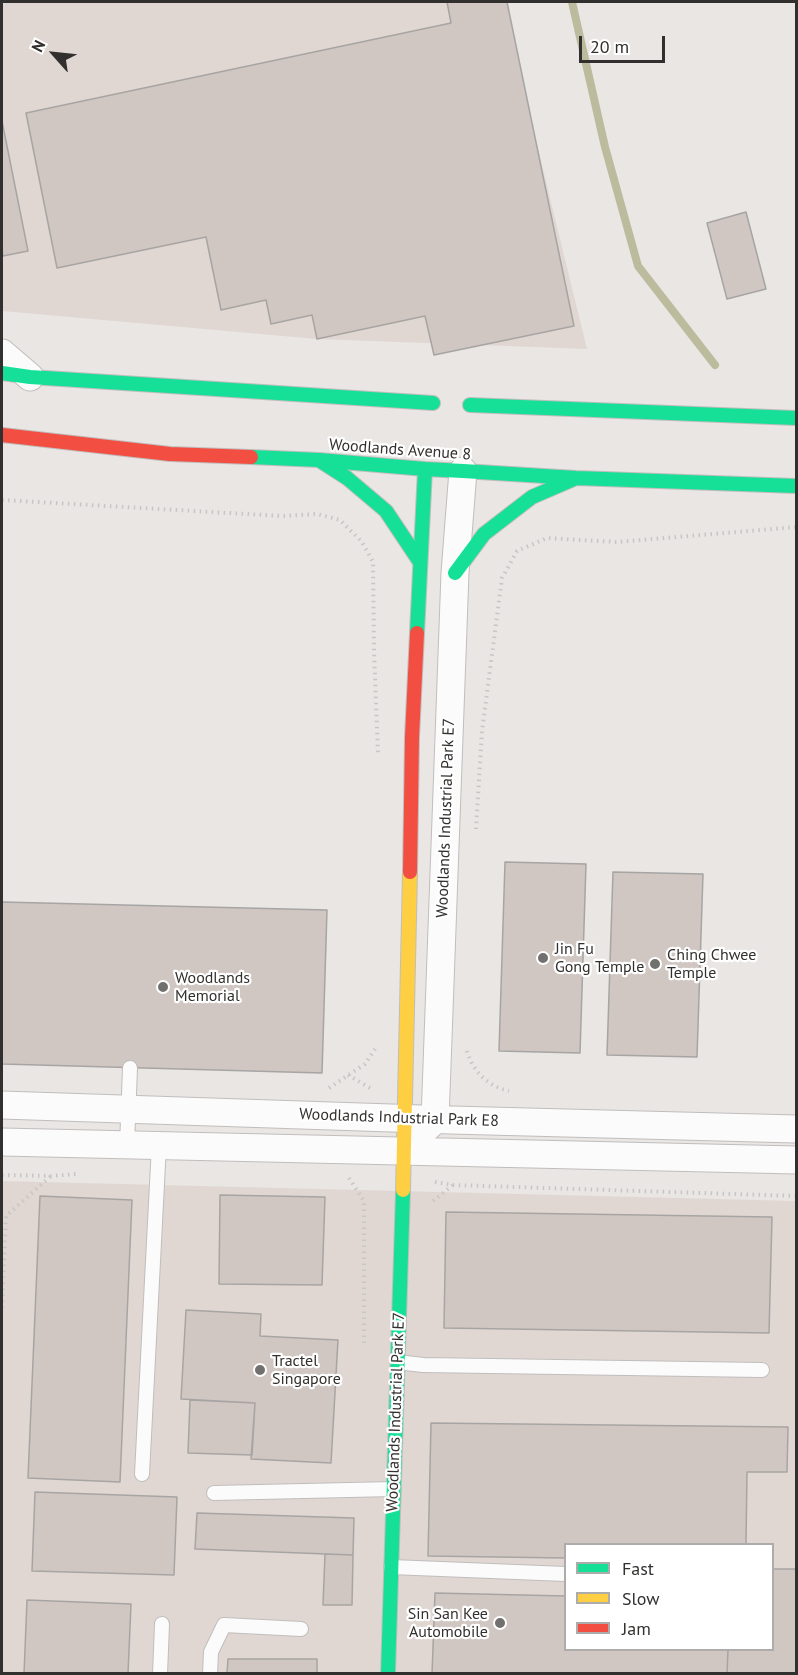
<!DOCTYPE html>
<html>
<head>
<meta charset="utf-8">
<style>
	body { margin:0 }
	#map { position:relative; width:798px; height:1675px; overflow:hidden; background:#e9e6e4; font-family:"PT Sans",sans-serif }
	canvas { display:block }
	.frame { position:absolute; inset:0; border:3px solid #32302e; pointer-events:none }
	.legend { position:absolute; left:564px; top:1543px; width:210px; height:108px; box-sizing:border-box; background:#fff; border:2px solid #adacab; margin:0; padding:8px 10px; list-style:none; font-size:18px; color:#32302e }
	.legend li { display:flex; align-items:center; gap:12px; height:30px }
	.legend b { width:30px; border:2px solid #adacab }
	.north { position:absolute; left:24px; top:24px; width:60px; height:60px; -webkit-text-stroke:4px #fff; paint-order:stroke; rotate:297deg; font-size:16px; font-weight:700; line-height:24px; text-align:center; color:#32302e }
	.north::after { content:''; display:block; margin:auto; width:21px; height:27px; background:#32302e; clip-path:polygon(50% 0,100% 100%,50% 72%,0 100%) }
	.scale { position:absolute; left:579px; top:36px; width:86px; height:27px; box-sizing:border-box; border:3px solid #32302e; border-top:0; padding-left:8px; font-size:18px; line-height:21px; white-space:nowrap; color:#32302e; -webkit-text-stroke:4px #fff; paint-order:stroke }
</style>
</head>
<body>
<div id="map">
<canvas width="798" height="1675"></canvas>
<div class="frame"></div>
<ul class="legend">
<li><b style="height:8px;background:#16e098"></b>Fast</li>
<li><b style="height:8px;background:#ffcf43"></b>Slow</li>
<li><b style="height:8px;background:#f24e42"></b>Jam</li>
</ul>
<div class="north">N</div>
<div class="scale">20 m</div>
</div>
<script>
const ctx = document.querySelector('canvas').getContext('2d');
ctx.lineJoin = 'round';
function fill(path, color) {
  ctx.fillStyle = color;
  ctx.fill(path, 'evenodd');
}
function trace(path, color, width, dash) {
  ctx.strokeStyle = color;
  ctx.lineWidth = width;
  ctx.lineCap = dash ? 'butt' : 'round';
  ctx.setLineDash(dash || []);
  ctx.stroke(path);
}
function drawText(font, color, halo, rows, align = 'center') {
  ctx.font = font + ' "PT Sans",sans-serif';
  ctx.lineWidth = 4.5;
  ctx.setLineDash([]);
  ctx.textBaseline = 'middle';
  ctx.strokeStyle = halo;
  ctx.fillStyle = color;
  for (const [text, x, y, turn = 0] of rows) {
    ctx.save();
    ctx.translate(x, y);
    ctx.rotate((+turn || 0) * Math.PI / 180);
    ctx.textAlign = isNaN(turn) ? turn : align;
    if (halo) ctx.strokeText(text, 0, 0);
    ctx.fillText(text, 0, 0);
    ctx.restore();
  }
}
fill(new Path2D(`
	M2,2H502L587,349L317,339L2,311Z
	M2,1181L796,1201V1673H2ZM566,1544H772V1650H566Z`), '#e0d7d2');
trace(new Path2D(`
	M572,2L605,147L638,266L715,365`), '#bdbb9d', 8);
const building = new Path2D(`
	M447,2H507L574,326L434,355L425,316L317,339L312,315L271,324L266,300L221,310L206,237L57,268L26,113L451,23Z
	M2,121L28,251L3,256L2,251Z
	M746,212L766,289L727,299L707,223Z
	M505,862L586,864L580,1053L499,1051Z
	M613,872L703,874L697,1057L607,1055Z
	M2,902L327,910L322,1073L2,1064Z
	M220,1195L325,1197L322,1285L219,1284Z
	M40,1196L132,1200L120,1482L28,1478Z
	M446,1212L772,1217L769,1333L444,1328Z
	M186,1310L261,1314L260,1336L338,1340L331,1463L251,1459L255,1403L181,1399Z
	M190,1400L255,1403L252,1455L188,1453Z
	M431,1423L788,1427L787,1472H747L746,1544H566V1558L428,1556Z
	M35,1492L177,1497L174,1575L32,1571Z
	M197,1513L354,1518L353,1555L195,1549Z
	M325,1554L353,1555L352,1605H323Z
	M772,1569H796V1674H727L728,1650H772Z
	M435,1593L566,1596V1650H728L727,1674H432Z
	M27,1600L131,1604L128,1674H24Z
	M228,1659H317V1674H227Z`);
fill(building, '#d0c6c2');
trace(building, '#a7a5a4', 1.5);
const lane = new Path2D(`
	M127,1145L130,1068
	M397,1362L423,1365L762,1370
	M142,1474L159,1145
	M214,1493L394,1489
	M391,1567L566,1574
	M160,1674L162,1624
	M210,1674L211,1652L224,1625L301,1629`);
const street = new Path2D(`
	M2,353L30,377
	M2,1105L451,1120L796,1129
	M422,1132L435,1120L455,573L463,471
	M2,1142L796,1160`);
const fast = new Path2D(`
	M2,373L30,377L433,403
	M470,405L796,418
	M251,457L319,460L425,469
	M319,460L347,478L386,511L420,562
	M463,471L576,478L796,486
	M455,573L484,534L532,497L576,478
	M417,633L425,469L463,471
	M388,1674L403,1190`);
const slow = new Path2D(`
	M403,1190L410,872`);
const jam = new Path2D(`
	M2,435L170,454L251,457
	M410,872L412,737L417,633`);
trace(lane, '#c0bebd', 16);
trace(street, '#c0bebd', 29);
trace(fast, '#c0bebd', 16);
trace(slow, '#c0bebd', 16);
trace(jam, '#c0bebd', 16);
trace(new Path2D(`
	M2,500L282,516L317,514L340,520L362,542L373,562L374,649L378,754
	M476,829L482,731L502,578L517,551L547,538L617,542L796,527
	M467,1051C473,1072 488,1086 509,1091
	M348,1075L370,1088
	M329,1088L365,1064L375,1049
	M2,1175L51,1176L76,1174
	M349,1178L364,1201V1346
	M435,1182L453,1185L796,1196
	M433,1201L453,1185
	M2,1308L6,1216L51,1176`), '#c7c6c6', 4, [1.5, 4.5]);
trace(lane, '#fcfbfb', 14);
trace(street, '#fcfbfb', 27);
trace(fast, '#16e098', 14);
trace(slow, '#ffcf43', 14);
trace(jam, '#f24e42', 14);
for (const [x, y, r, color] of [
	[543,958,6,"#72706e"],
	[655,964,6,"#72706e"],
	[163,987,6,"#72706e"],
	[260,1370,6,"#72706e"],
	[500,1623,6,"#72706e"]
]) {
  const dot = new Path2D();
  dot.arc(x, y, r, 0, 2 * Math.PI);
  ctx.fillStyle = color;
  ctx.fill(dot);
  trace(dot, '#fff', 2);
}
drawText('16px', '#32302e', '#fff', [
	["Woodlands Avenue 8",400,450,4],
	["Woodlands Industrial Park E7",446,818,-88],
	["Woodlands Industrial Park E8",399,1118,2],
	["Woodlands Industrial Park E7",396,1412,-88]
]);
drawText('16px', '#32302e', '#fff', [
	["Jin Fu",555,949],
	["Gong Temple",555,967],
	["Ching Chwee",667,955],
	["Temple",667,973],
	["Woodlands",175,978],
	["Memorial",175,996],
	["Tractel",272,1361],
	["Singapore",272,1379],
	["Sin San Kee",488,1614,"right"],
	["Automobile",488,1632,"right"]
], 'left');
</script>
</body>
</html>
